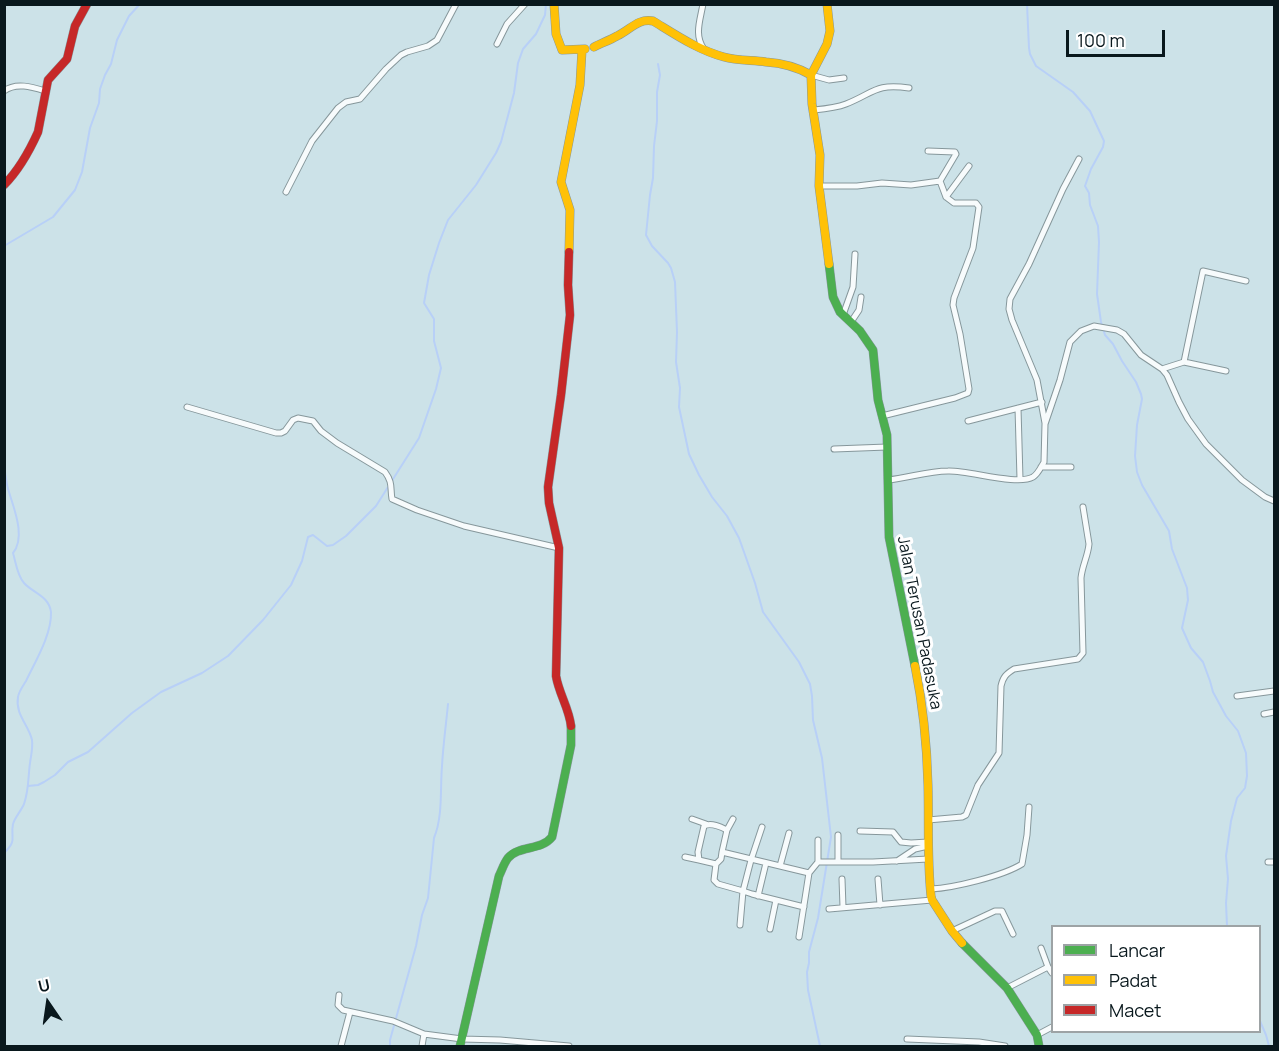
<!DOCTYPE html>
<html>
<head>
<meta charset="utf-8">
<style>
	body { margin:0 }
	#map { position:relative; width:1279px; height:1051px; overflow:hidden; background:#cce2e8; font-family:Manrope,sans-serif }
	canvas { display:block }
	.frame { position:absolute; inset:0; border:6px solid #09181d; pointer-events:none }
	.legend { position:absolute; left:1051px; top:925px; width:210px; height:108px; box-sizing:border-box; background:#fff; border:2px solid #9da3a5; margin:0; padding:8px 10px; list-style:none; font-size:18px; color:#09181d }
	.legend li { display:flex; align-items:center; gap:12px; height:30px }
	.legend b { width:30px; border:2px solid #9da3a5 }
	.north { position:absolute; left:18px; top:973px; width:60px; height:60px; -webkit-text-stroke:4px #fff; paint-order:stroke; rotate:347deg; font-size:16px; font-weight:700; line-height:24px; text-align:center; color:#09181d }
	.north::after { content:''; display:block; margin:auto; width:21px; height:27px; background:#09181d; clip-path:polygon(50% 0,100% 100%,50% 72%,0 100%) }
	.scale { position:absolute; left:1066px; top:30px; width:99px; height:27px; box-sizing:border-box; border:3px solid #09181d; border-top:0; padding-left:8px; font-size:18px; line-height:21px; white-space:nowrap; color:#09181d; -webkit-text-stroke:4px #fff; paint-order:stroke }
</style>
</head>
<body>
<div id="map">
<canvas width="1279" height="1051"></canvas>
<div class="frame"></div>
<ul class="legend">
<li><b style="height:8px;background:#4caf50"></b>Lancar</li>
<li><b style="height:8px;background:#ffc107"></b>Padat</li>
<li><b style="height:8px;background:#c62828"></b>Macet</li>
</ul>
<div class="north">U</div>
<div class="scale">100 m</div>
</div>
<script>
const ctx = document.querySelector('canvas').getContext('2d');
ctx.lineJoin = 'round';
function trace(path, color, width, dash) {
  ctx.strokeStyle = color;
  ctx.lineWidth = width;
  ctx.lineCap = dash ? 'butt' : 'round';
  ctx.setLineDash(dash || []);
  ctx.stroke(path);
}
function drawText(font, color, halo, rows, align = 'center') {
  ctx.font = font + ' Manrope,sans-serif';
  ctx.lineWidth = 6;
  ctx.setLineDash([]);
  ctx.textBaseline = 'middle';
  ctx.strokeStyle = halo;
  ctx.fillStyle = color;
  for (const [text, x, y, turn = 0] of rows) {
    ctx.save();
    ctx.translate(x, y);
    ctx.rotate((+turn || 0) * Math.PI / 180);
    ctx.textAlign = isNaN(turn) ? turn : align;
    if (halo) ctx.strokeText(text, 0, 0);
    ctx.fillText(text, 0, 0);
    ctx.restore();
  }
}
trace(new Path2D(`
	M1027,4L1029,48L1030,54L1036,66L1073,92L1090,111L1104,141L1103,147L1091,169L1085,186L1089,193L1090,205L1098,226L1099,242L1097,294L1101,322L1105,335L1113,344L1122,361L1136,382L1141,394L1142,399L1137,425L1135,456L1137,472L1142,485L1169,531L1172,549L1187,588L1188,600L1182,628L1191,648L1203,662L1210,681L1213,692L1226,716L1238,731L1246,753L1247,776L1245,788L1237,798L1231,821L1226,856L1228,879L1226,903L1227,926
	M658,64L660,75L657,92V121L654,146L653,178L650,195L646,235L652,246L668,263L671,268L675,282L677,332L676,362L680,388L679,407L689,454L699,475L712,497L727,516L739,538L755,583L763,612L799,662L810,684L812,696L813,720L822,758L831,837L818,918L809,952V963L807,972L808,990L820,1046
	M4,246L53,217L75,190L82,172L90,128L99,103L100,89L105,75L111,64L117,40L129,16L140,4
	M4,467C6,475 6,484 9,492C14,509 26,537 13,553C16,563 17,575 24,583C33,593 49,596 51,612C52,634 35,662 26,681C23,686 19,691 18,697C15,715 29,725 32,740C33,749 31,755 30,763C28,777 29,790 24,804C21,811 15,817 13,824C10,838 18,840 4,853
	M28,786L38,785L44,782L55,775L68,762L88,752L132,713L161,692L202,673L228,656L263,620L291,585L302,561L308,537L313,535L327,546L333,545L346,536L376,506L419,438L436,389L441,368L434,341V319L424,303L429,275L439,243L448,220L476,185L496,153L501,142L514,93L518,63L523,49L536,34L545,15L546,4
	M1260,1021L1266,1035L1269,1046
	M390,1046V1040L416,946L422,915L428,898L434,838C443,816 440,790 442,766C443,746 446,725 448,704`), '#b8d0f7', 2);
const street = new Path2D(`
	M703,4C700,21 694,35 704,49
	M497,44L507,24L525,4
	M811,75L829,80L844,78
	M4,91C16,82 32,87 45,91
	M813,110C824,109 836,108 846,104C874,93 875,83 909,88
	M940,181L946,197L969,166
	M819,186H857L882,183L911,185L940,181L956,154L955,152L928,151
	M286,192L312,141L338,108L346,102L360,99L386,69L401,55L407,52L428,46L437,40L456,4
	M843,315L853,287L855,254
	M851,322L859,310L861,297
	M1184,362L1226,371
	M1162,369L1184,362L1203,271L1246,281
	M187,407L276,433H281L285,431L293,420L298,418L313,421L321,431L337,443L385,472C393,483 390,487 392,499L417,510L464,526L559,548
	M1018,408L1020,479
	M882,416L955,398L968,393L969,389L960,334L953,305L954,298L973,248L979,207L976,203H954L946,197
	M968,421L1042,402
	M1045,423L1037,380L1012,320L1009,309L1010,299L1029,264L1063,189L1079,159
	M834,449L887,447
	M1041,467H1071
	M888,480C908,478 928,471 948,471C968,470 1017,486 1033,477C1038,474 1041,467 1044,462L1045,424L1060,380L1070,342L1081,331L1094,326L1117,330L1124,334L1141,355L1162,369L1167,375L1179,402L1188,419L1206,444L1242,480L1265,497L1274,501
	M1237,696L1274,691
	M1264,714L1274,712
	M692,819L706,824
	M928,820L962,817L966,815L978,785L999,753L1001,686C1003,677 1006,674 1014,669L1078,659L1083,653L1081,578C1082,566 1088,556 1089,544L1083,507
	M727,830L733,819
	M860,831L893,832L901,842L911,843L928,842
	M838,835V861
	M722,852L721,859L716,864L699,860L698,852L704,826C711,822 721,827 727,830L722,852L809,873L799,937
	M685,857L699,860
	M897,861L915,849L928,846
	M818,862V840
	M1268,862H1274
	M716,864L714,880L718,884L743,891L752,894L804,907
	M780,866L789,833
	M809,873L818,862H873L928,859
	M842,879L843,907
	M878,879L880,905
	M931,889C953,888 1003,876 1022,864L1027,835L1029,807
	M758,896L766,863
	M829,909L932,900
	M740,925L743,891L751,860L762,827
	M770,929L776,900
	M952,931L995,911H1002L1013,934
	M1041,948L1048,967
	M1007,988L1048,967L1052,973
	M339,995L338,1005L343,1010L393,1021L424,1034L462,1039L500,1040L569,1046
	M1037,1035L1052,1027
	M907,1039L979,1042L1005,1046
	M341,1046L350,1012
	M422,1046L424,1034`);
const fast = new Path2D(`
	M829,264L833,297L840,312L860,331L873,350L878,400L887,435L889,537L915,666
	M962,943L1007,988L1037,1035L1039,1046
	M460,1046L499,876C502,870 504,863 508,858C519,845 541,851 552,837L571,745V726`);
const slow = new Path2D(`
	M554,4L556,34L562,50L585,49
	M827,4L830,31L827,44L811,75L812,104L820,155L819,186L829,264
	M594,47C602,43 610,40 617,36C630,30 638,18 653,21C676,35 698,50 724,57C738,61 752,60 766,62C782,63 797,67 811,75
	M569,252L570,210L561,182L580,85L582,50
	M915,666C923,705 927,745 928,785C929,822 927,859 931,896L932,900L952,931L962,943`);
const jam = new Path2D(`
	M4,185C19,170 29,152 38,132L48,80L67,59L75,26L87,4
	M569,252L568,285L570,315L561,395L548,487L549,503L559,548L556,676C559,694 569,708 571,726`);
trace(street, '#86979b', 7);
trace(fast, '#86979b', 9);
trace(slow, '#86979b', 9);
trace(jam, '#86979b', 9);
trace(street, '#f7fbfc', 5);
trace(fast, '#4caf50', 8);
trace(slow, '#ffc107', 8);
trace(jam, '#c62828', 8);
drawText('16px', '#09181d', '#fff', [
	["Jalan Terusan Padasuka",919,623,79]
]);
</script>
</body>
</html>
